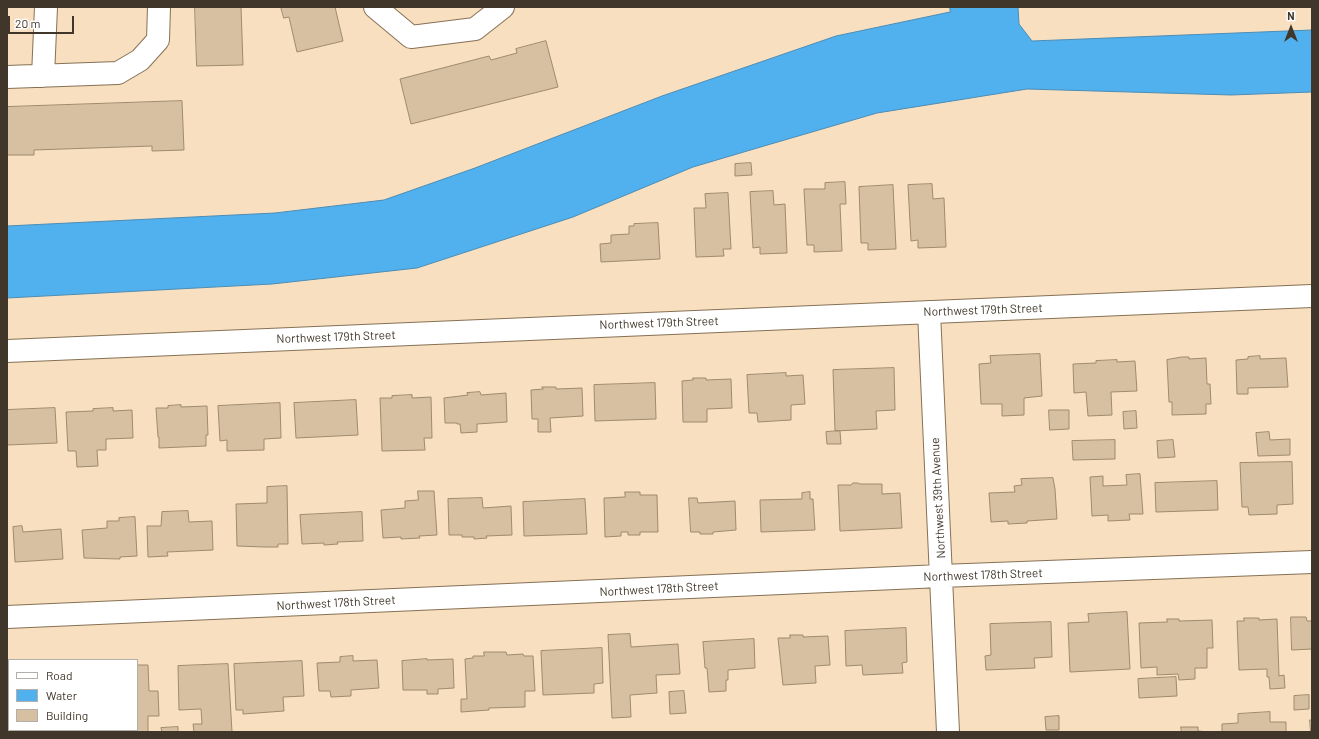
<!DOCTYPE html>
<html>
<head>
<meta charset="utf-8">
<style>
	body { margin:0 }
	#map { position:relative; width:1319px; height:739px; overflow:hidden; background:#f7dfc0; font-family:Barlow,sans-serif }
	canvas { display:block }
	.frame { position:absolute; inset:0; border:8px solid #40372a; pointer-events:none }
	.legend { position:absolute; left:8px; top:659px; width:130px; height:72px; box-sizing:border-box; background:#fff; border:1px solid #b3afaa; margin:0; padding:5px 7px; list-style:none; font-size:12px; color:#40372a }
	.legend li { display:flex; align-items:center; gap:8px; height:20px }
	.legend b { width:20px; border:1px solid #b3afaa }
	.north { position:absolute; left:1271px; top:8px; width:40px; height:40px; -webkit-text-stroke:3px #fff; paint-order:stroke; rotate:0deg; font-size:11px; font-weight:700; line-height:16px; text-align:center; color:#40372a }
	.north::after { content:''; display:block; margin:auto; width:14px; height:18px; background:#40372a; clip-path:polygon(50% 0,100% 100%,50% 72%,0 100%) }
	.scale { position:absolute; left:8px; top:16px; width:66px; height:18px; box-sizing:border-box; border:2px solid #40372a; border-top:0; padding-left:5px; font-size:12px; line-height:14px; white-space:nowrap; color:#40372a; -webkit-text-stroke:3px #fff; paint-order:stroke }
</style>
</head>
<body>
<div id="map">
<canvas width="1319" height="739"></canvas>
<div class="frame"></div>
<ul class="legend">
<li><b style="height:5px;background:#fff"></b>Road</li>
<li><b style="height:11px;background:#51b1ef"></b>Water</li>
<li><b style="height:11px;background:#d6c0a1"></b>Building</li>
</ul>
<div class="north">N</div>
<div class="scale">20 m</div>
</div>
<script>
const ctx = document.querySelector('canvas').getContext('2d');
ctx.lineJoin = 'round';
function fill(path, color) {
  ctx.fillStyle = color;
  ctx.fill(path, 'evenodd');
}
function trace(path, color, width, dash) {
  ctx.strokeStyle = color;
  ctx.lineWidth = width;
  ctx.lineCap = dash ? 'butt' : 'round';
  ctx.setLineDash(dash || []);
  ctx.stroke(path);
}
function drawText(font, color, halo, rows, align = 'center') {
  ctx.font = font + ' Barlow,sans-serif';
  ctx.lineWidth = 3.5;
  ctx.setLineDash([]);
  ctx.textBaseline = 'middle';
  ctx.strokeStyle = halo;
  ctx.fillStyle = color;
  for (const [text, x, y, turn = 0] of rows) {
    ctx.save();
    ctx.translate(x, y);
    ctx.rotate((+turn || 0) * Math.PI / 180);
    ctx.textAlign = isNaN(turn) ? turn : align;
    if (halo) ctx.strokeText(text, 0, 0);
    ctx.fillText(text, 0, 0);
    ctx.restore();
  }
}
const water = new Path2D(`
	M950,7H1018L1019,24L1032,41L1312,30V92L1231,95L1027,89L877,113L764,146L693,167L573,217L417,268L272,284L7,298V226L275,213L384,200L475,168L662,96L836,36L950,12Z`);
fill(water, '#51b1ef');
trace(water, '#4c8cb4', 1);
const building = new Path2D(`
	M195,7H241L243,65L197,66Z
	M281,7H335L343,41L297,52L289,17L284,18Z
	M546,41L558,87L411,124L400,79L489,56L491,60L517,53L516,49Z
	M182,101L184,150L152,151V146L34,150V155H7V107Z
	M751,163L752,175L735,176V164Z
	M845,182L846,204H840L842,251L814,252V245H807L804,189H825V183Z
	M932,184L933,199L944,198L946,247L918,248V240L911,241L908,185Z
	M893,185L896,249L868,250V243H861L859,187Z
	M773,191L774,205L785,204L787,253L760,254V247L753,248L750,192Z
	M728,193L731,249H723L724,256L696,257L694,208H706L705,194Z
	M658,223L660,259L601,262L600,244L611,243V235L629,234V226H634V224Z
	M1040,354L1042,396L1024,398V415L1002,416V404H981L979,364L991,363L990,356Z
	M1260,356V359L1286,358L1288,387L1248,388V394H1237L1236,360L1248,359V357Z
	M1182,357H1189V359L1206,358L1207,384H1210L1211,404H1206V414L1172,415V402H1169L1167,360Z
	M1117,360V362L1135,361L1137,391L1111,392L1112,415L1088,416L1086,392L1074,393L1073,364L1096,363V361Z
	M894,368L895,410L876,411L877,429L835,431L833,370Z
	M786,373V376L803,375L805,404L791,405V420L758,422L757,413H749L747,375Z
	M693,378H706V380L731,379L732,408L707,409V422H683L682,381L693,380Z
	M655,383L656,419L595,421L594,385Z
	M542,387H556V389L582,388L583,416L550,418L551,432H538V419H532L531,390L543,389Z
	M480,392L481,395L506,393L507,422L477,424V432L461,433L460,424H457V423H445L444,398L468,395L467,393Z
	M412,395V398L431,397L432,438H424L425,450L382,451L380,398H392V396Z
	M356,400L358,435L296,438L294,403Z
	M280,403L281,438L264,439V450L227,451V440L220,441L218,406Z
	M181,405V407L207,406L208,435H206V446L159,448V437H158L156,408H168V406Z
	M55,408L57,443L7,445V410Z
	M113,408V411L132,410L133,438L106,439V450H97L98,466L77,467L76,451H68L66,412L93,411V409Z
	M1049,410H1069V429L1050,430Z
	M1136,411L1137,428L1124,429L1123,412Z
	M840,431L841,444H827L826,432Z
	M1269,432L1270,440L1290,439V455L1258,456L1256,433Z
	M1115,440V459L1073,460L1072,441Z
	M1173,440L1175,457L1158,458L1157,441Z
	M1292,462L1293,504L1277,505V514L1249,515L1248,507H1242L1240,463Z
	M1140,474L1143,514H1129L1130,520L1108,521V515L1092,516L1090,477L1103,476V486L1127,485L1126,475Z
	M1053,478L1055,489L1057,519L1027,521V523L1008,524V521L991,522L989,493L1015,492L1014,486L1022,485L1021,479Z
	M1217,481L1218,510L1156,512L1155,483Z
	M853,483H858L860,484H882V494L900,493L902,528L840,531L838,485H851Z
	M287,486L288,544H278V547H264L237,546L236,504L267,503V487Z
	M418,491H434L437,535L419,536L420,538L401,539V537L383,538L381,510L405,508V501L418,500Z
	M625,492H640V495H657L658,532H640V535H628V532H621V536L605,537L604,498L625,497Z
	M810,492V499H813L815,530L761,532L760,500L802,499V493Z
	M482,498L483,508L511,506L512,535L486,536L487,538L474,539V537H462V535H449L448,499Z
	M689,498H697L698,503L735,501L736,530L713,532V534H700V532H691Z
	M585,499L587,534L524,536L523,502Z
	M188,511L189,522L212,521L213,550L167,552L168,556L148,557L147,526H161L162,512Z
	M362,512L363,541L337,542L338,544L324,545V543L302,544L300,515Z
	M135,517L137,556L120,557V559L84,558L82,530L107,528V521H119V518Z
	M22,526L23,532L61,529L63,559L15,562L13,527Z
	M1127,612L1130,669L1070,672L1068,623L1089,622L1088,614Z
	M1291,617H1306L1307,621H1312V649L1292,650Z
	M1244,618H1259V620L1277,619L1279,676L1284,675L1285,688L1270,689L1269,677H1267V669L1239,670L1237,621H1244Z
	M1167,619H1179V621L1212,620L1213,648H1207V668H1195V679L1179,680L1178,674L1157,675V667L1141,668L1139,623L1167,622Z
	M1051,622L1052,657L1034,658L1035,668L986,670L985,656L991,655L990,624Z
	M906,628L907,662L902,663L903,673L863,675L862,665L846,666L845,631Z
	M630,634L631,647L678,644L680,674L656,675L657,693L630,695L631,717L612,718L608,635Z
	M790,635H803V637L828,636L830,665L815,666L816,683L783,685L778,638H790Z
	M754,639L755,668L728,670V680H726V691L709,692L707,668H705L703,642Z
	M602,648L603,683L594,684V693L543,695L541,651Z
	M484,652H506L507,655L523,654L524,656H533L535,691H525V707L489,708V710L461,712V699H467L465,659L473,658V656H484Z
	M353,656V661L377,660L379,688L351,690V696L331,697L330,691H319L317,663L340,662V657Z
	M427,659V660L453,659L454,688L438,689V694H427V690H403L402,661Z
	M302,661L304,696L283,697L284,711L243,714V710H236L234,664Z
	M228,664L232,732H194L193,724H202L201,709L179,710L178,666Z
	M137,665H148L149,691H158L159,716H148V732H108V730H137Z
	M1176,677L1177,696L1139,698L1138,679Z
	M684,691L686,713L670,714L669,692Z
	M1309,695V709L1294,710V696Z
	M1270,712V722H1286V732H1222V724L1238,723V714Z
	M1059,716V730H1046L1045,717Z
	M1310,720H1312V732H1311Z
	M178,727V732H162L161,728Z
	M1181,727H1198V731L1209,732H1182Z`);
fill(building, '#d6c0a1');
trace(building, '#9f8a6d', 1);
const minor = new Path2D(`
	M375,7L411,37L475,29L503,7
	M43,76L46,7
	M7,77L118,73L140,60L158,40L159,7
	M929,312L948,732
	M7,351L1312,296
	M7,617L941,576L1312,562`);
trace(minor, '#867155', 24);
trace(minor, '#fff', 22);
drawText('12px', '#40372a', '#fff', [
	["Northwest 179th Street",983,310,-2],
	["Northwest 179th Street",659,323,-2],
	["Northwest 179th Street",336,337,-2],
	["Northwest 39th Avenue",938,498,-93],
	["Northwest 178th Street",983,575,-2],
	["Northwest 178th Street",659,589,-3],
	["Northwest 178th Street",336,603,-3]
]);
</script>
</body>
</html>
